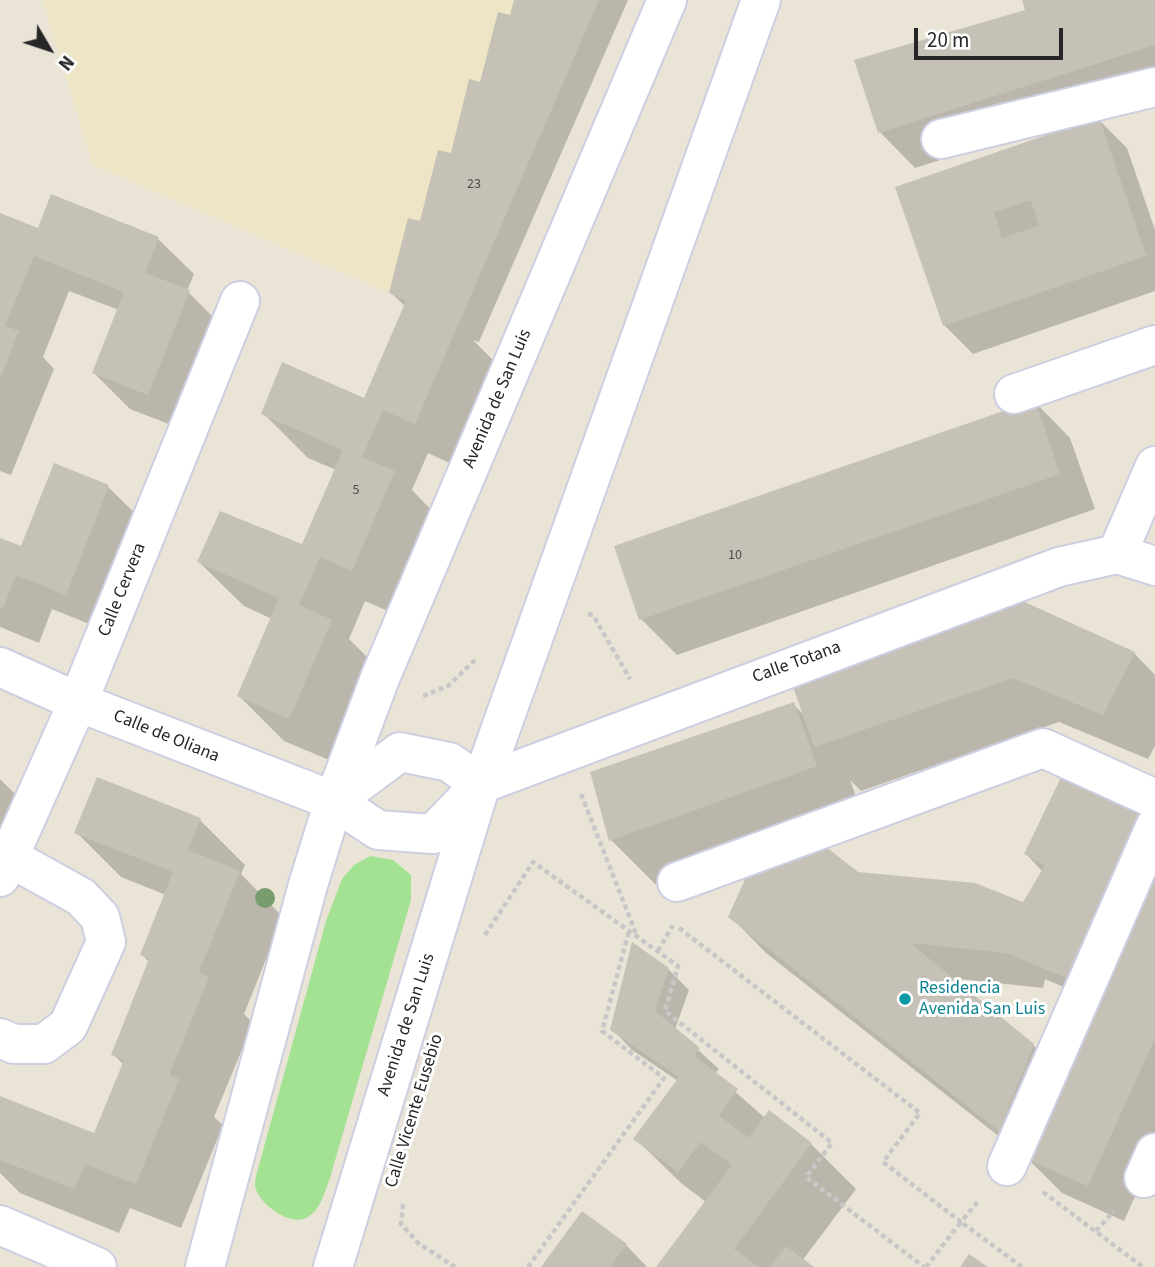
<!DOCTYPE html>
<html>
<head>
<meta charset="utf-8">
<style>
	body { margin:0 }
	#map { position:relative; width:1155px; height:1267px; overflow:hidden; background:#eae4d7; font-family:"Source Sans 3",sans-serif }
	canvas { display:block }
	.north { position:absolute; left:14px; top:14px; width:70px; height:70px; -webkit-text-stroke:5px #fff; paint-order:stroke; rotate:129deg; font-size:19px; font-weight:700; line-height:28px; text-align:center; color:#262626 }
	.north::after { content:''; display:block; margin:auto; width:24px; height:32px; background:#262626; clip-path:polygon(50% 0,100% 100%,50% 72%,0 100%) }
	.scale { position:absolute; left:914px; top:28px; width:149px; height:32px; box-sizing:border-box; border:4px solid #262626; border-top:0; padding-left:9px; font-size:21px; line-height:24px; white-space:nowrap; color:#262626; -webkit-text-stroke:5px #fff; paint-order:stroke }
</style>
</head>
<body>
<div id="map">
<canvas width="1155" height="1267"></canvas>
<div class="north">N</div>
<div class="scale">20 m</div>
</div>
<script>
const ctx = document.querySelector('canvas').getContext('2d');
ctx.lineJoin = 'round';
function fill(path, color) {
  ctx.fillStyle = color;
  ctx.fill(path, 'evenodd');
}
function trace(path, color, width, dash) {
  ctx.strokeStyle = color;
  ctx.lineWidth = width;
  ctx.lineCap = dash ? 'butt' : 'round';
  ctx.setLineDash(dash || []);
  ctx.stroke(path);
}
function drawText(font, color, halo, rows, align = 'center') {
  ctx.font = font + ' "Source Sans 3",sans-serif';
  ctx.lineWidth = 6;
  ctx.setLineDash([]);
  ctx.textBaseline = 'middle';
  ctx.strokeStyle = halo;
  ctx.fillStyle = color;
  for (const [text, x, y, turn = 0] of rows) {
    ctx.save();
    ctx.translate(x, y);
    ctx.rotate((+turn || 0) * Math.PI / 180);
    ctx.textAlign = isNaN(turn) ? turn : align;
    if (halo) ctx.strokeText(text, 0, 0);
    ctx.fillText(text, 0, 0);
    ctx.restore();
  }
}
fill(new Path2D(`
	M42,0H599L459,323L93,165Z`), '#ede5c5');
fill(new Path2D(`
	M370,856L393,860L411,875V900L329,1181C324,1194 320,1211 306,1218C289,1226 257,1203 255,1185C255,1177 259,1166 261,1158L326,921L342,879L354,865Z`), '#a2e292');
fill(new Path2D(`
	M515,0H628L479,342L473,340L503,370L460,468L428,453L412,490L439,518L397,615L365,601L349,639L376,666L334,762L284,741L239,696L272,619L244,606L199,562L303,547L336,470L308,458L263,413L364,400L405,306L391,293L511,17Z
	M1024,0H1155V92L915,168L880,132L1025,12Z
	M1098,119L1127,148L1155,230V291L973,354L944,325L897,188Z
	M0,215L38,230L158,239L194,274L187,291L224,328L184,430L130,409L94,373L119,310L69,291L43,357L54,369L11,475L0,471Z
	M1035,402L1070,438L1095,509L677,655L641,619Z
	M108,487L144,522L102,629L52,609L39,643L0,627V540L22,548Z
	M1134,653L1155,675V746L1148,759L1059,722L861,791L850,780L861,810L656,885L611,840L793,704L806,717Z
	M1066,770L1091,999L1045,979L1043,988L950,978L1033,1045L1063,1076L1155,873V1151L1124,1221L1062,1193L1029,1160L766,953L731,917L857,874L1025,905L1043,872L1026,854Z
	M0,779L26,805L0,869Z
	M200,820L245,865L241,874L283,917L244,1014L253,1023L214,1117L223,1125L181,1228L130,1208L119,1233L20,1193L0,1173V1097L95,1135L124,1065L113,1054L150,963L142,955L166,895L121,877L76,832Z
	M668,969L689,990L675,1029L719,1069L715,1074L765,1118L811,1144L856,1189L802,1261L811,1267H658L706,1202L681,1183L636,1139L678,1081L632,1050L612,1029Z
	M626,1245L647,1267H543Z`), '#0003');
fill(new Path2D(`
	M514,0H599L415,424L383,410L362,457L395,471L352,571L320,557L299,605L332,620L289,719L237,696L279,598L197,562L220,511L302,544L343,450L261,414L282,362L364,398L406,301L389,293L408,218L420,221L438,150L451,153L469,79L480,82L498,12L510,15Z
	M1022,0H1155V45L878,133L854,60L1025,10Z
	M1099,117L1146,256L943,326L895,187ZM1031,200L1039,226L1002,238L994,212Z
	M51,194L159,237L145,273L190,290L148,395L92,373L124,292L34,256L5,326L19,331L0,378V213L38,228Z
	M1035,400L1060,474L639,620L614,546Z
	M54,463L109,485L66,595L16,575L3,608L0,607V538L21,546Z
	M1018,599L1135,652L1103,715L1013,678L814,747L790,678Z
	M794,702L817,766L609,841L590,772Z
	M1066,767L1150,808L1071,980L1007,953L910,943L1034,1044L999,1131L728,917L751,866L820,842L858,872L975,883L1023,902L1045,865L1024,854Z
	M97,777L201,818L188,850L240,871L199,972L209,977L169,1075L179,1079L136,1184L85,1164L74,1189L0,1160V1096L94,1133L124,1060L111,1055L149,959L140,955L173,872L74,833Z
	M1155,869V1038L1088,1186L1024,1158Z
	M632,942L669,968L655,1011L700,1048L694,1056L738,1089L719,1116L749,1138L769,1110L812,1143L734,1249L759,1267H656L732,1165L701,1142L678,1172L633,1139L679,1077L610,1030Z
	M582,1211L627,1244L610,1267H541Z
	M786,1246L814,1267H770Z
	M969,1254L988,1267H960Z`), '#c5c1b7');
const minor = new Path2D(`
	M941,139L1155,87
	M1014,394L1155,345
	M1117,554L1155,466
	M0,667L78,702L334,801
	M400,752L449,762L481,784L433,834L378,830L334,801Z
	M481,784L1059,567L1117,554L1155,566
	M0,877L78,702L240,301
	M677,882L1043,748L1155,799
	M0,1038L14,1044H44L68,1026L106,942L100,917L81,897L9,857
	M1007,1166L1155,827
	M1144,1178L1155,1153
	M0,1225L97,1267
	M205,1267L308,885L334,801L380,678L667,0
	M333,1267L481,784L761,0`);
trace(minor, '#cdcee0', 42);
trace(new Path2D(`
	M588,614L593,615L630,679
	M423,696L448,686L475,660
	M581,794L637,936
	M679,928L920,1113L883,1162L961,1222L979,1200
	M485,935L533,862L678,966L665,1011L832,1143L806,1177L924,1267
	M658,951L673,925
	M1043,1192L1143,1267
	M403,1204L401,1224L418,1243L455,1267
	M1096,1231L1114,1211
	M528,1267L664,1078L602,1031L629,931
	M926,1267L961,1222L1022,1267`), '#c7c7c7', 4.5, [5, 3.5]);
trace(minor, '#fff', 38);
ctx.fillStyle = '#799c6e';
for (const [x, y] of [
	[265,898]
]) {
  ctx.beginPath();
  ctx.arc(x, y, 10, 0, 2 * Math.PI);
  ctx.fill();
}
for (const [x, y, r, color] of [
	[905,999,7,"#0f9aa8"]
]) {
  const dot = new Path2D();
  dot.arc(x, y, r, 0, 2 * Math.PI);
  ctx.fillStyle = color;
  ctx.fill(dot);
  trace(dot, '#fff', 2.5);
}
drawText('14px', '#4e4d4a', null, [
	["23",474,185],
	["5",356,491],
	["10",735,556]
]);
drawText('18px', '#262626', '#fff', [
	["Avenida de San Luis",498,399,-67],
	["Calle Cervera",123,590,-68],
	["Calle Totana",797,663,-20],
	["Calle de Oliana",166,737,22],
	["Avenida de San Luis",407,1025,-72],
	["Calle Vicente Eusebio",415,1111,-73]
]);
drawText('18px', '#0d838f', '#fff', [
	["Residencia",919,989],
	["Avenida San Luis",919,1010]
], 'left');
</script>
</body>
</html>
